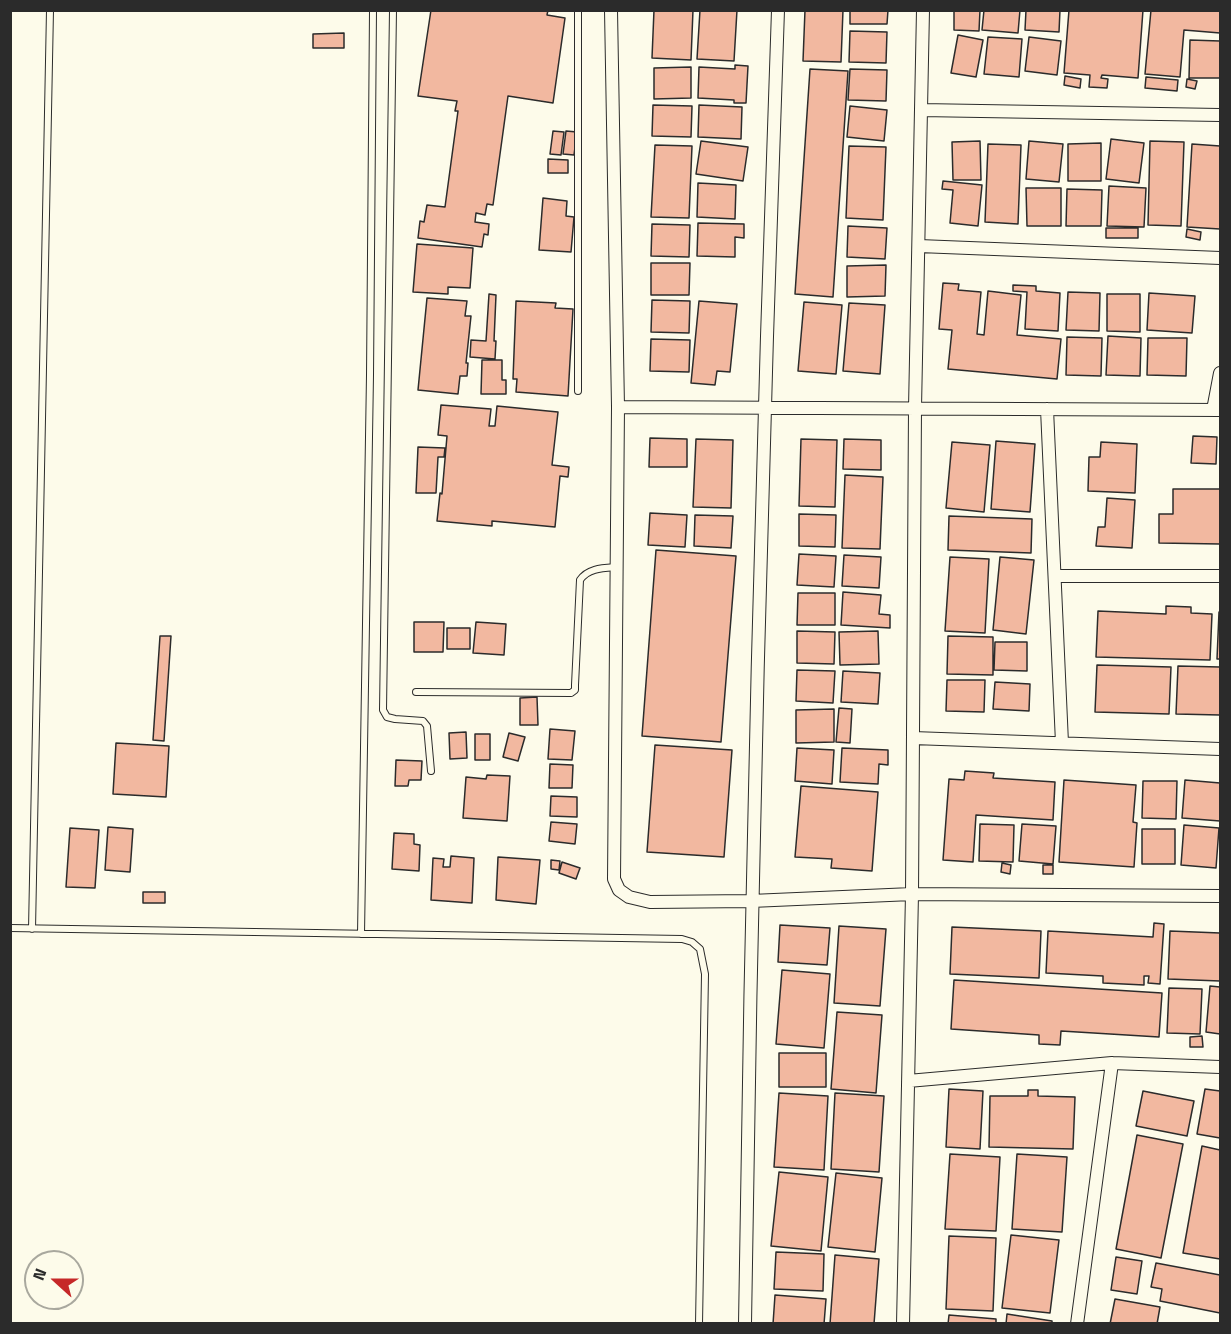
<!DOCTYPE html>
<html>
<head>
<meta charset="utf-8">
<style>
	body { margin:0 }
	#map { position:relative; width:1231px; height:1334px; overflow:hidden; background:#fdfbea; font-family:"Titillium Web",sans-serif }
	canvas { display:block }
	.frame { position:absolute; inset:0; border:12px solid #2b2b2b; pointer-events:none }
	.north { position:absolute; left:24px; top:1250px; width:60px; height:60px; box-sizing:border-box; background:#fdfbea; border:2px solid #a9a89e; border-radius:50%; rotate:291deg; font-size:16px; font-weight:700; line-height:24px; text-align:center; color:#2b2b2b }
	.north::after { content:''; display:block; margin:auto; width:21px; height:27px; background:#c62828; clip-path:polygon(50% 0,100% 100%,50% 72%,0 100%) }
</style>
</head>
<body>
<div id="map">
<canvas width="1231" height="1334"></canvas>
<div class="frame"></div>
<div class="north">N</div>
</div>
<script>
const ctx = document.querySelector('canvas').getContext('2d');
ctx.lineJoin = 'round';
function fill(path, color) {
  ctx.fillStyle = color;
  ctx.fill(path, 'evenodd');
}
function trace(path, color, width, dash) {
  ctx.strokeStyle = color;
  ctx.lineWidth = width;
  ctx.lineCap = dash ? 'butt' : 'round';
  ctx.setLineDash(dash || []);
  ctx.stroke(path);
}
const building = new Path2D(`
	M431,10H548L547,15L565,18L553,103L508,96L493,205L487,204L485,215L476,213L475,222L489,224L488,235L484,234L482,247L418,238L420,221L424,222L427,205L445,207L458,111H455L457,101L418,96Z
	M654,10H693L691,60L652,58Z
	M700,10H737L734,61L697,59Z
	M805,10H843L841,62L803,61Z
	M850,10H888L887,24H850Z
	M954,10H980L979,31L954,30Z
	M984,10H1020L1018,33L982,30Z
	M1026,10H1060L1059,32L1025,30Z
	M1069,10H1143L1138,78L1102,75L1101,78L1108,79L1107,88L1089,87L1090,75L1064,73Z
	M1151,10H1220V33L1184,30L1180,77L1145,74Z
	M850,31L887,32L886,63L849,62Z
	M344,33V48H313V34Z
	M958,35L983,40L976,77L951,73Z
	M988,37L1022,39L1019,77L984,74Z
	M1029,37L1061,41L1057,75L1025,71Z
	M1190,40L1220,41V78H1189Z
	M735,65L748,66L746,103H734V100L698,98L699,67L735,69Z
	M691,67V98L654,99V68Z
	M810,69L848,71L833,297L795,294Z
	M850,69L887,70L886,101L848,100Z
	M1065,76L1081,79L1080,88L1064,85Z
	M1146,77L1178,80L1177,91L1145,88Z
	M1187,79L1197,81L1195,89L1186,87Z
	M653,105L692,106L691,137L652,136Z
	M699,105L742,107L741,139L698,137Z
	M850,106L887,110L884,141L847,137Z
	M553,131L564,132L561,155L550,154Z
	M566,131L577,132L574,155L563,154Z
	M1111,139L1144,143L1139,183L1106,179Z
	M701,141L748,147L743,181L696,174Z
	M980,141L981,180H953L952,142Z
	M1029,141L1063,144L1059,182L1026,179Z
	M1150,141L1184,142L1181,226L1148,225Z
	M1101,143V181H1068V144Z
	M988,144L1021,145L1018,224L985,222Z
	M1192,144L1220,146V229L1187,227Z
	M655,145L692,146L689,218L651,217Z
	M849,146L886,147L883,220L846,218Z
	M548,159L568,160V173H548Z
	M943,181L982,185L978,226L950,223L953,190L942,189Z
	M698,183L736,185L735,219L697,217Z
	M1109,186L1146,188L1144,227L1107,226Z
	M1026,188H1061V226H1027Z
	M1067,189L1102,190L1101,226H1066Z
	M543,198L567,201L566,216L574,217L571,252L539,250Z
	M698,223L744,224V238L735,237V257L697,256Z
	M652,224L690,225L689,257L651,256Z
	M848,226L887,228L885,259L847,257Z
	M1106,228H1138V238H1106Z
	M1187,229L1201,232L1200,240L1186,237Z
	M417,244L473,248L470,288L448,287V294L413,292Z
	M651,263H690L689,295H651Z
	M886,265L885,296L847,297V266Z
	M943,283L959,284L958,290L981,292L977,334L984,335L988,291L1021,295L1017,335L1061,339L1057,379L948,369L952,330L939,329Z
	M1013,285L1036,286V291L1060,293L1058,331L1025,329L1027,292L1013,291Z
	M1068,292L1100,293L1099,331L1066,330Z
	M1149,293L1195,296L1192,333L1147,330Z
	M489,294L496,295L494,341H496L495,359L470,357L471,340L486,341Z
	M1107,294H1140V332L1107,331Z
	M427,298L467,301L465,316H471L466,363H468L467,376H460L458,394L418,390Z
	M652,300L690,301L689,333L651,332Z
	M516,301L556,303L555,308L573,309L568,396L516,392L517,379H513Z
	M699,301L737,304L730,372L717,371L715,385L691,383Z
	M804,302L842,305L836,374L798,371Z
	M849,303L885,305L880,374L843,371Z
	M1108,336L1141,338L1140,376L1106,375Z
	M1067,337L1102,338L1101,376L1066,375Z
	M1148,338H1187L1186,376L1147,375Z
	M651,339L690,340L689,372L650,371Z
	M482,360H502V380H506V394H481Z
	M441,405L491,409L489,426H495L497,406L558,412L552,465L569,467L568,477L560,476L555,527L492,521V526L437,521L440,493L442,494L447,436L438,435Z
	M1193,436L1217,437L1216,464L1191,463Z
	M650,438L687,439V467H649Z
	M696,439L733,440L731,508L693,507Z
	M801,439L837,440L835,507L799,506Z
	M844,439L881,440V470L843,469Z
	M996,441L1035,444L1030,512L991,509Z
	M952,442L990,445L984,512L946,508Z
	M1101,442L1137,444L1135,493L1088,491L1089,457H1100Z
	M418,447L445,448L444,457H438L436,493H416Z
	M845,475L883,477L880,549L842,548Z
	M1173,489H1220V544L1159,543V514H1173Z
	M1107,498L1135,500L1132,548L1096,546L1098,527H1105Z
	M650,513L687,515L685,547L648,545Z
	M799,514L836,515L835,547L799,546Z
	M695,515L733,516L731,548L694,546Z
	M949,516L1032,519L1031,553L948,550Z
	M656,550L736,556L721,742L642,736Z
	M799,554L836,556L834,587L797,585Z
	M844,555L881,557L879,588L842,586Z
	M950,557L989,559L985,633L945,631Z
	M1000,557L1034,560L1026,634L993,630Z
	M843,592L881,595L879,614L890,615V628L841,625Z
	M798,593H835V625H797Z
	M1166,606L1191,607V613L1212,614L1210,660L1096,657L1098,611L1166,614Z
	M1219,612H1220V659H1217Z
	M414,622H444L443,652H414Z
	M476,622L506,624L504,655L473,653Z
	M447,628H470V649H447Z
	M797,631L835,632L834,664L797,663Z
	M878,631L879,664L840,665L839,632Z
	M160,636H171L164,741L153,740Z
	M948,636L993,637V675L947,674Z
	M995,642H1027V671L994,670Z
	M1097,665L1171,667L1169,714L1095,712Z
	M1178,666L1220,667V715L1176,714Z
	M797,670L835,671L833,703L796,701Z
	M843,671L880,673L878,704L841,702Z
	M947,680H985L984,712L946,711Z
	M995,682L1030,684L1029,711L993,709Z
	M537,697L538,725H520V698Z
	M839,708L852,709L850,743L836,742Z
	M834,709V742L796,743V710Z
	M550,729L575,731L572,760L548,759Z
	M466,732L467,758L450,759L449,733Z
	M509,733L525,737L518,761L503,757Z
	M475,734H490V760H475Z
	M116,743L169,746L166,797L113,794Z
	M655,745L732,750L724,857L647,852Z
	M797,748L834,750L832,784L795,781Z
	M842,748L888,750V765L879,764L878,784L840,782Z
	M396,760L422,761L421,780H409L408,786H395Z
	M550,764L573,765L572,788H549Z
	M965,771L994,773L993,778L1055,782L1053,820L976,815L973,862L943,860L949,779L964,780Z
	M487,775L510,776L507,821L463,818L466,777L486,779Z
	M1064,780L1136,785L1133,822L1137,823L1134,867L1059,862Z
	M1185,780L1220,783V821L1182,818Z
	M1143,781H1177L1176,819L1142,818Z
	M801,786L878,792L872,871L831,868L832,859L795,857Z
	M551,796L577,797V817L550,816Z
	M551,822L577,824L575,844L549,841Z
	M980,824L1014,825L1013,862L979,861Z
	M1022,824L1056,826L1053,864L1019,861Z
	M1184,825L1219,828L1216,868L1181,865Z
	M108,827L133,829L130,872L105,870Z
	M70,828L99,830L95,888L66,887Z
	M1142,829H1175V864H1142Z
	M394,833L414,834V844L420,845L419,871L392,869Z
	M451,856L474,858L472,903L431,900L433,858L444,859L443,867H450Z
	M498,857L540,860L536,904L496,900Z
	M551,860L560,861L559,870L551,869Z
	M562,862L580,868L576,879L559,873Z
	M1002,863L1011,865L1010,874L1001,872Z
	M1043,865H1053V874H1043Z
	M143,892H165V903H143Z
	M1154,923L1164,924L1160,984L1148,983L1149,976H1144V985L1103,983V976L1046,973L1048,931L1153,937Z
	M780,925L830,928L827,965L778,962Z
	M839,926L886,929L880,1006L834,1003Z
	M952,927L1041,931L1039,978L950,974Z
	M1170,931L1220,933V981L1168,979Z
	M782,970L830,974L824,1048L776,1044Z
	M954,980L1162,993L1159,1037L1061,1031L1060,1045L1039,1044V1035L951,1029Z
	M1210,986L1220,987V1034L1206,1032Z
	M1169,988L1202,989L1200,1034L1167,1033Z
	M837,1012L882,1015L876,1093L831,1089Z
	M1202,1036L1203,1047H1190V1037Z
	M779,1053H826V1087H779Z
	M949,1089L983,1091L980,1149L946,1147Z
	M1205,1089L1220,1091V1138L1197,1134Z
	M1028,1090H1038V1096L1075,1097L1073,1149L989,1147L990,1096H1028Z
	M1143,1091L1194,1101L1187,1136L1136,1126Z
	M779,1093L828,1096L824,1170L774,1167Z
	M835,1093L884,1096L879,1172L831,1169Z
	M1137,1135L1183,1144L1161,1258L1116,1249Z
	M1202,1146L1220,1150V1259L1183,1253Z
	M950,1154L1000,1157L996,1231L945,1229Z
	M1017,1154L1067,1157L1062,1232L1012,1229Z
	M779,1172L828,1177L821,1251L771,1246Z
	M836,1173L882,1178L875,1252L828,1247Z
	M1011,1235L1059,1240L1050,1313L1002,1308Z
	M949,1236L996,1238L993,1311L946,1309Z
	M776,1252L824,1254L823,1291L774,1289Z
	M835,1255L879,1259L874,1324H830Z
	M1116,1257L1142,1261L1137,1294L1111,1290Z
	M1156,1263L1220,1275V1313L1160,1301L1162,1289L1151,1287Z
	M775,1295L826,1299L824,1324H773Z
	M1115,1299L1160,1307L1157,1324H1110Z
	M1007,1314L1052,1321V1324H1006Z
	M949,1315L996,1319V1324H948Z`);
fill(building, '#f2b8a0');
trace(building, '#2b2b2b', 1.5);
const service = new Path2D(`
	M393,10L383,710L387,717L395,719L423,721L427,726L431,771
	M578,10V391
	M416,692L571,693L575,690V685L580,580C588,568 603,568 617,567
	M10,928L682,939L692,942L700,949L705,974L699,1324
	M32,929L50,10
	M361,934L370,375L373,10`);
const minor = new Path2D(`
	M611,10L618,407L614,879L619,890L629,897L650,902L751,901L912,894L1220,896
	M921,110L1220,115
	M919,246L1220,258
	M618,407L1220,410
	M1047,409L1062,743
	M1213,410L1220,373
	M1055,576H1220
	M913,738L1220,749
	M908,1081L1112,1063L1220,1067
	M745,1324C751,886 762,448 778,10
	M903,1324L912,894L915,408L923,10
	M1077,1324L1112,1063`);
trace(service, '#2b2b2b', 8);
trace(minor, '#2b2b2b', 14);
trace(service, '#fdfbea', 6);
trace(minor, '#fdfbea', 12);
</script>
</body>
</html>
